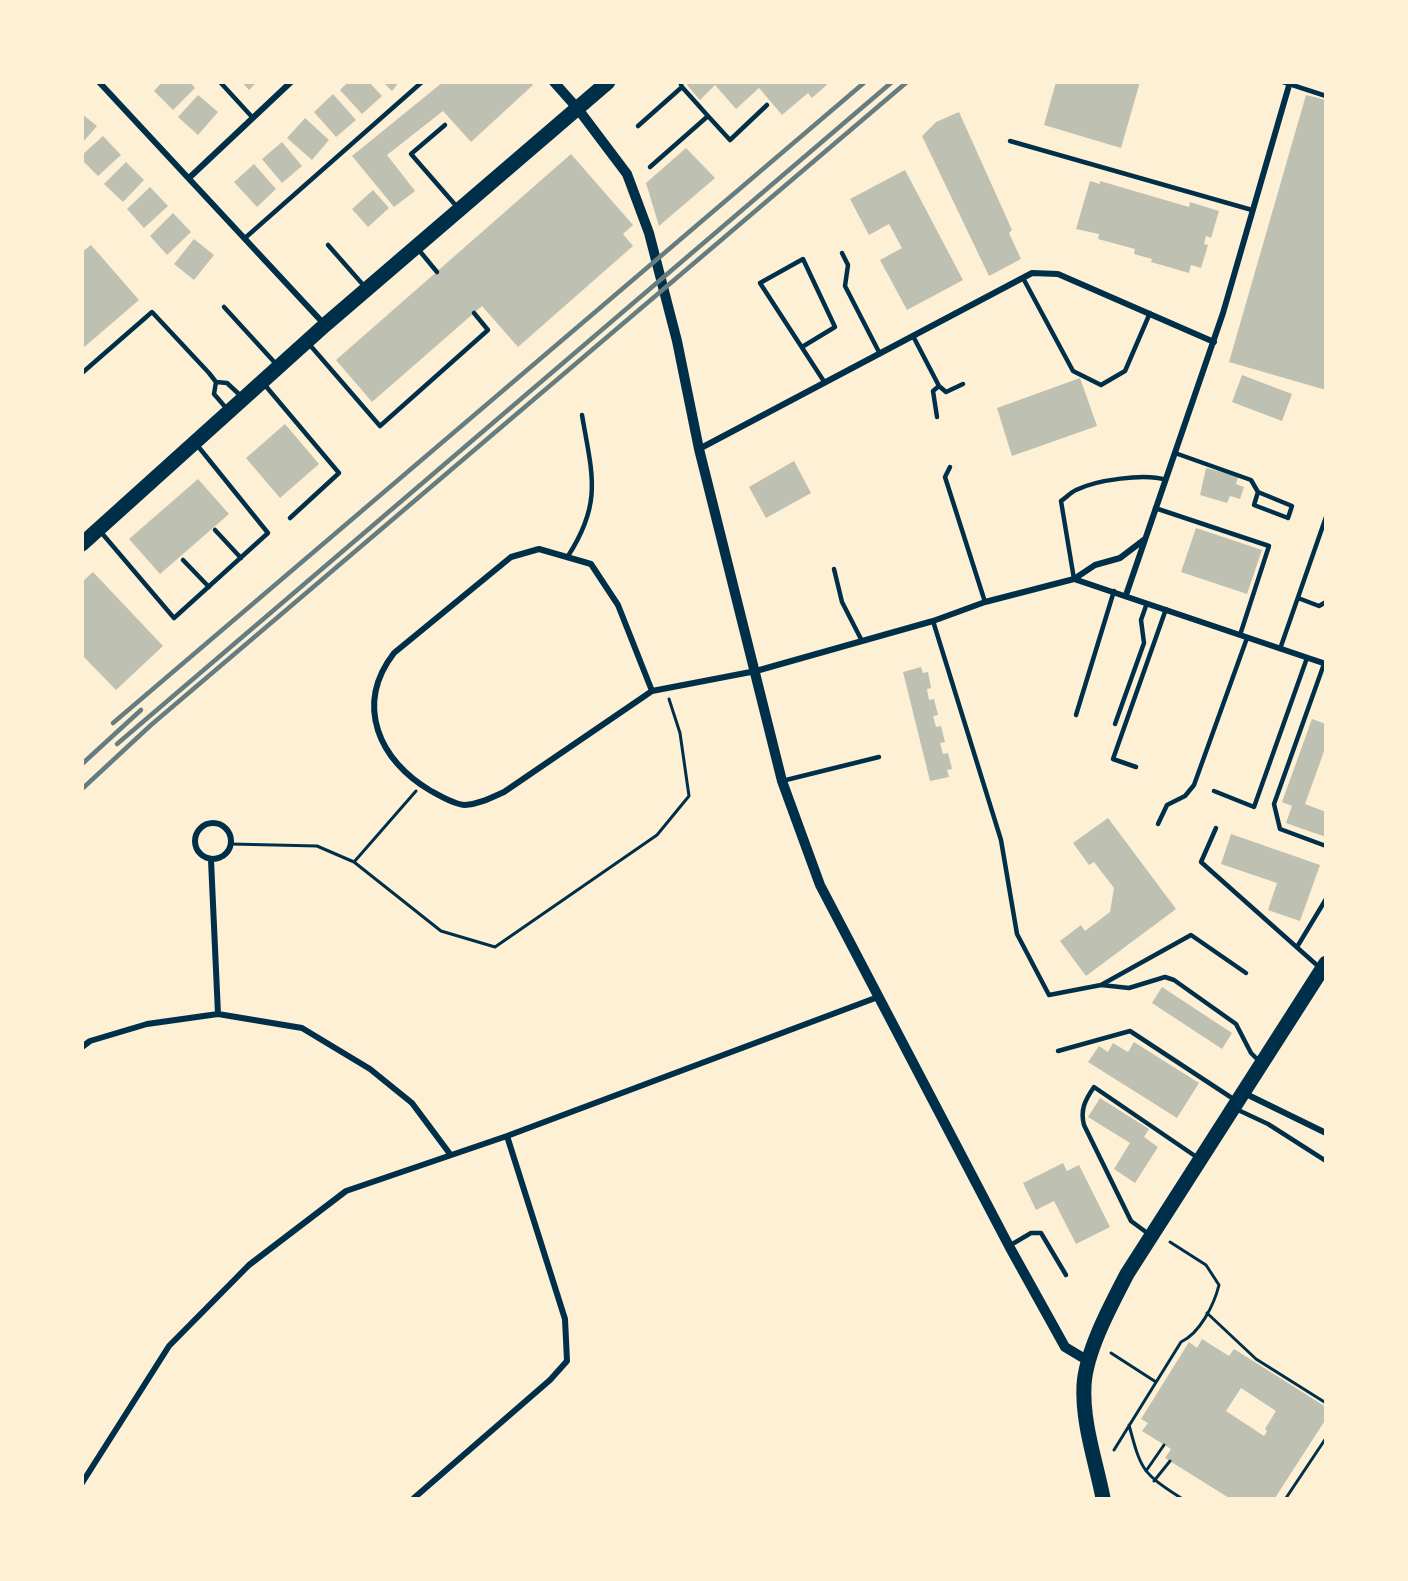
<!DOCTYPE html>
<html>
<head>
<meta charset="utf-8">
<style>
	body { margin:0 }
	#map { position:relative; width:1408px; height:1581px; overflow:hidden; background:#fdf0d5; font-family:Lato,sans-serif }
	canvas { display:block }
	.frame { position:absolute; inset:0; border:84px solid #fdf0d5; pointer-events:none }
</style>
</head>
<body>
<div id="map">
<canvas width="1408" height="1581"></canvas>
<div class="frame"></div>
</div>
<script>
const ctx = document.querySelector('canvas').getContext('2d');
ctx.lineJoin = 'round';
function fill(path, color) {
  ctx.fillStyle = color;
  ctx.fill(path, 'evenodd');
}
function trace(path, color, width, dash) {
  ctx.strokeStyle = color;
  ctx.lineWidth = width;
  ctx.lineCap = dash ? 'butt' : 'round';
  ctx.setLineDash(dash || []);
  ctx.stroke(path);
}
fill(new Path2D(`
	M162,82H190L195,88L173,110L154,91Z
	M242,82H257L249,90Z
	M348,82H369L382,96L362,114L340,90Z
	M383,82H399L392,91Z
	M443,82H530L533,85L471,142L443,111L387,155L415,191L394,207L352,156Z
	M689,82H830L812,98L808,93L782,115L759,88L736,109L715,85L700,100L687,85Z
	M1056,82H1140L1121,148L1044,125Z
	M333,94L356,120L336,137L314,112Z
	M198,95L218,112L198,135L178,117Z
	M1306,95L1326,100V390L1229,362Z
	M959,112L1012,230L1009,233L1021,259L989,276L922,136L936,122Z
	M82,114L97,126L82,143Z
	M305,118L329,140L312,160L287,138Z
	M103,136L121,155L98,176L82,160V155Z
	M282,142L302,166L282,183L262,159Z
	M686,148L715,178L659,226L646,183Z
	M571,154L633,225L623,234L633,246L518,347L482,306L372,402L336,360Z
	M126,162L144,180L123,202L104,184Z
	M254,164L276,189L257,207L234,182Z
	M905,170L963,280L907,310L880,260L902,248L889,224L869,235L850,199Z
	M1090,181L1100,184V181L1189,207L1190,202L1219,211L1211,238L1206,236L1204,244L1208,245L1201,268L1191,265L1189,273L1151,262L1152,259L1134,254L1135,249L1098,239L1099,234L1076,229Z
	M150,187L168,206L144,228L127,209Z
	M373,190L389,208L368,227L352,209Z
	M173,213L191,232L167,255L150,236Z
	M194,239L214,255L194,280L174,264Z
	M91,245L139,300L82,349V252Z
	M1242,375L1292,394L1282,421L1232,402Z
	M1080,378L1097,426L1012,456L997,408Z
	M285,424L319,464L280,498L246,458Z
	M794,461L811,493L766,518L749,487Z
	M1206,468L1238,476L1236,484L1244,487L1240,499L1230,496L1227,503L1200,495Z
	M198,479L229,514L160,574L129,539Z
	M1196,528L1262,550L1247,594L1181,572Z
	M93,572L163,646L116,690L82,655V582Z
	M921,667L923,673L928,672L931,688L927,689L929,700L934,699L938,715L933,716L936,727L941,726L945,742L940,743L943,754L948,753L952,769L947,770L949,777L930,781L903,672Z
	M1312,719L1326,724V746L1305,804L1326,812V837L1286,823L1292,806L1282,802Z
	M1108,818L1176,909L1086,976L1060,941L1081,925L1085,931L1110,912L1114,888L1094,862L1089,865L1073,843Z
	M1231,834L1320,865L1300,921L1268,910L1277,883L1221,864Z
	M1162,987L1232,1033L1222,1049L1152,1003Z
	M1134,1042L1199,1083L1177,1118L1088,1062L1099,1046L1108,1052L1113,1043L1128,1052Z
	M1100,1098L1149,1129L1144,1137L1158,1147L1135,1183L1114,1169L1130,1143L1088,1117Z
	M1063,1163L1067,1171L1079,1165L1110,1227L1076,1244L1054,1201L1036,1210L1023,1183Z
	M1202,1339L1229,1356L1234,1349L1326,1407V1419L1275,1498H1229L1165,1458L1171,1449L1142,1431L1148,1423L1141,1419L1189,1342L1197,1348ZM1241,1388L1276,1411L1265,1429L1267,1431L1264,1436L1226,1411Z`), '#bec0b2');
trace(new Path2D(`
	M231,844L317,846L354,862L441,931L495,947L657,835L689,796L680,733L669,699
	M354,862L416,791
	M1207,1313L1256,1359L1326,1403
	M1111,1353L1156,1382
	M1129,1425C1141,1470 1142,1473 1181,1498
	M1114,1450L1181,1342C1200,1333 1214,1305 1219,1285L1206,1265L1170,1242
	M1146,1471L1164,1445
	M1154,1481L1170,1461
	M1286,1498L1326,1438`), '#003049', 3);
trace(new Path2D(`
	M220,82L253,118
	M1283,82L1326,96
	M708,116L730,140L767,105
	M445,125L411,154L458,208
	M638,126L682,87L680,82
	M1010,141L1252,210
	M650,167L708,116L682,87
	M245,238L422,82
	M328,245L365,287
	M418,249L437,272
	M842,253L848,265L845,286L880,354
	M1023,278L1073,371L1101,385L1125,371L1150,313
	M224,307L277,365
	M913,336L939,386L946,392L963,384
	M309,344L380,426L488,330L474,313
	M802,347L835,327L803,259L760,283L825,383
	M82,373L152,312L209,373L216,382L214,394L227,409
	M216,382L227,383L241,396
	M264,384L339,473L290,518
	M937,417L933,391L939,386
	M1175,453L1251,480L1258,492L1292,506L1288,518L1254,505L1258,492
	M950,467L945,477L985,602
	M1155,508L1269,546L1240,635
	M215,530L241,558
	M100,531L174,618L268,533L197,445
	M568,556C603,502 592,474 582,415
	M183,560L209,587
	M834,569L842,602L862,641
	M1074,579L1061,501C1066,498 1071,492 1076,490C1096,480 1145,473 1166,480
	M1298,598L1319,606L1326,602
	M933,621L1001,840L1017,934L1049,995L1101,985L1191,935L1246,973
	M1280,649L1326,517
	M1324,664L1274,804L1280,829L1326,846
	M1076,715L1114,591
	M1115,724L1144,643L1141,620L1147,603
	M1136,767L1113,759L1166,609
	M782,781L879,757
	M1214,791L1254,807L1307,658
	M1158,824L1167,805L1185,796L1194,785L1247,638
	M1216,828L1201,862L1319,967
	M1297,947L1326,899
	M1101,985L1129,988L1165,977L1174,980L1236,1024L1251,1053L1259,1061
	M1058,1051L1130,1031L1235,1100
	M1236,1109L1268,1124L1326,1161
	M1150,1235L1131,1221L1084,1125C1080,1110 1085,1100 1094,1087L1198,1158
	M1009,1246L1031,1233H1041L1066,1275`), '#003049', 4.5);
trace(new Path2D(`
	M99,82L325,325
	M189,178L291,82
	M699,449L1032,273L1058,274L1214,342
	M539,549L591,564L618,605L652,691L504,792C491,798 479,804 465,805C455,805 440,796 431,791C379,761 354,705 394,653L511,557Z
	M1074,579L1095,565L1120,558L1145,539
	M1126,595L1223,313L1290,82
	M652,691L756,671L933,621L985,602L1074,579L1326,664
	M195 841a18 18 0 1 1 36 0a18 18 0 1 1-36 0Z
	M211,860L218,1014
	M82,1047L90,1041L147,1024L218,1014L302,1028L370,1069L412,1103L450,1154
	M1244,1093L1326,1133
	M82,1483L169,1346L249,1265L346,1191L507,1136L878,997
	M414,1498L550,1380L567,1361L565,1319L507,1136`), '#003049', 6);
trace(new Path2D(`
	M554,82L578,109L627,174L649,233L677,341L699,449L782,781L820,885L1009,1246L1065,1347L1090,1362`), '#003049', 10);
trace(new Path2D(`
	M1103,1498C1096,1462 1082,1423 1084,1385C1086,1351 1111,1305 1127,1274L1326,963`), '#003049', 15);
trace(new Path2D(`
	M82,544L325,325L608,82`), '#003049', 15);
trace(new Path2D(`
	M113,723L865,82
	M117,744L892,82
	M82,764L141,710
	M82,789L151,725L907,82`), '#657d81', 4.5);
</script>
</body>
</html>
